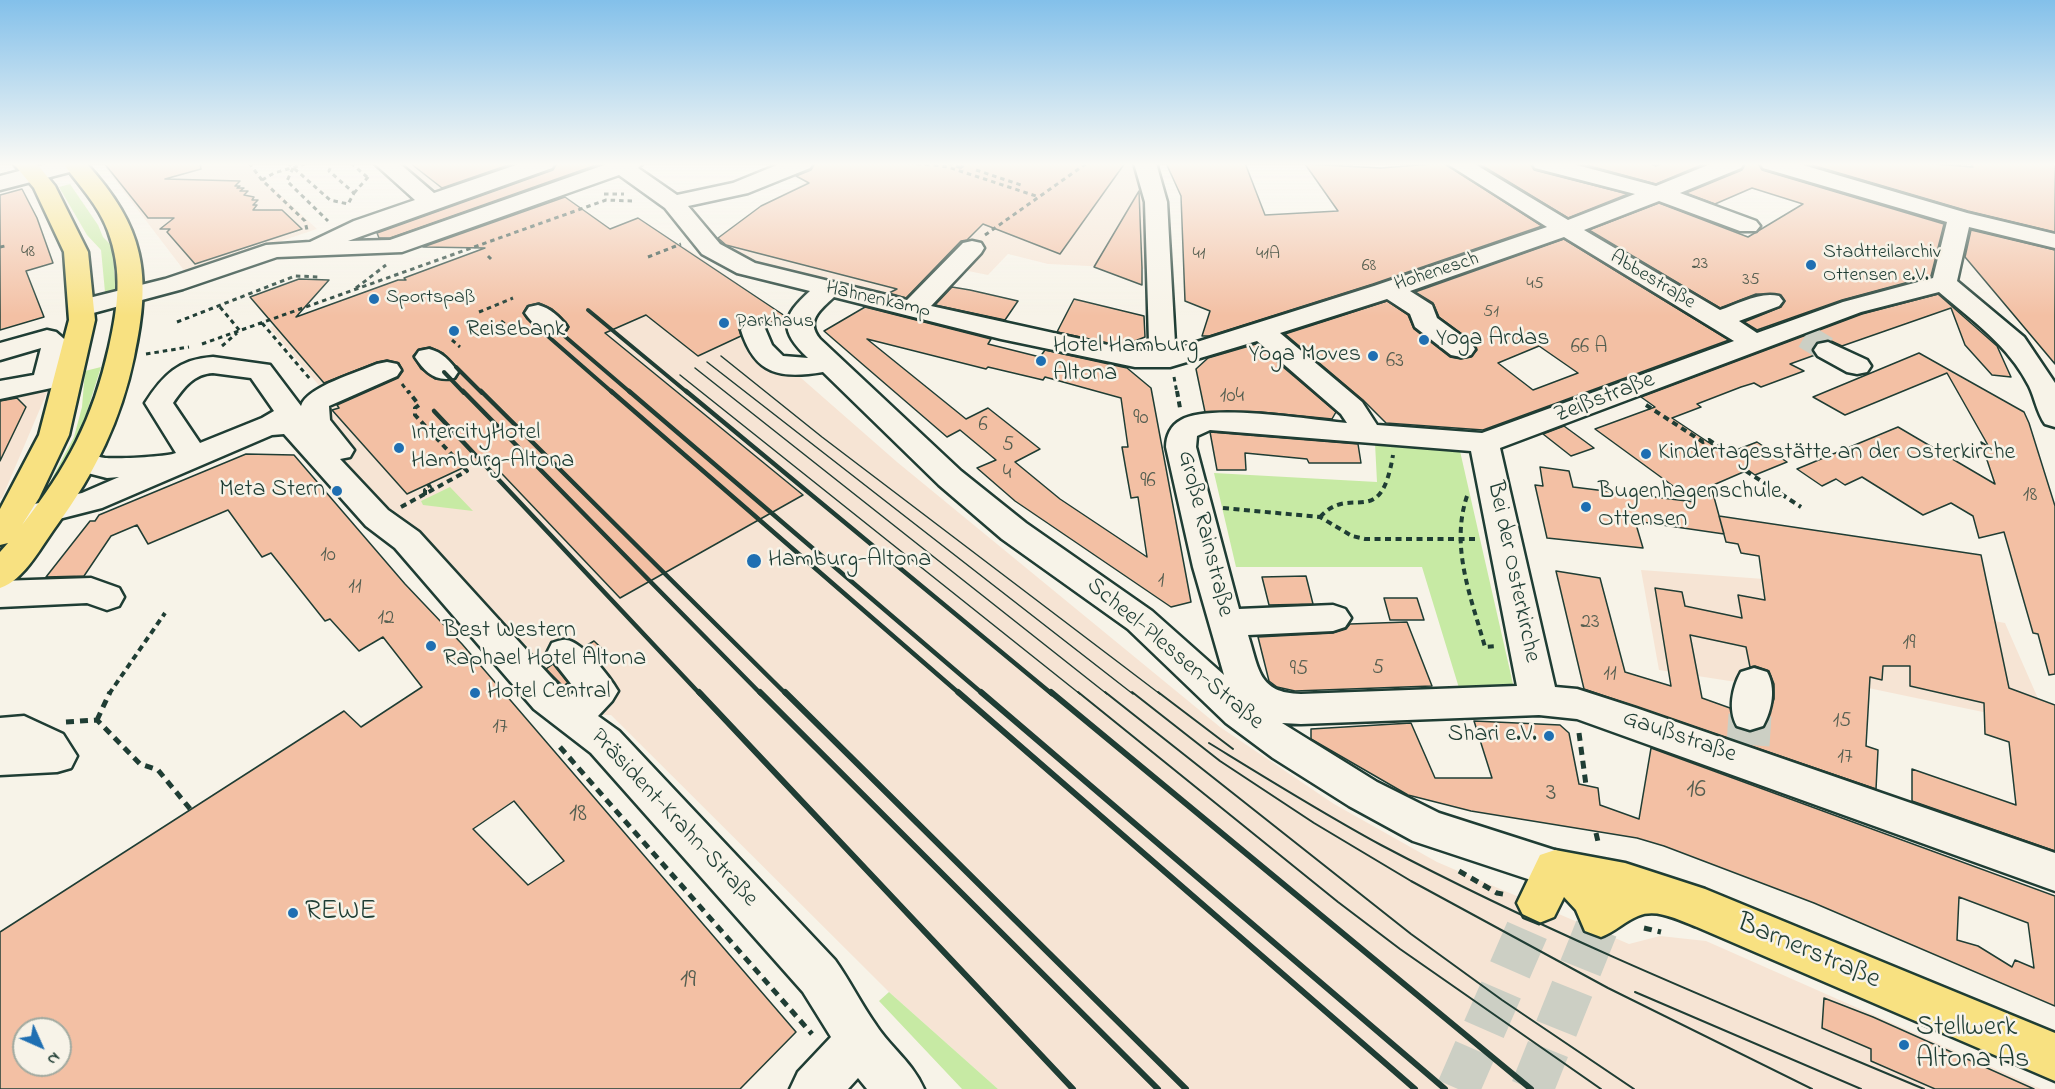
<!DOCTYPE html>
<html>
<head>
<meta charset="utf-8">
<style>
	body { margin:0 }
	#map { position:relative; width:2055px; height:1089px; overflow:hidden; background:#f7f3e8; font-family:"Indie Flower",sans-serif }
	canvas { display:block }
	.north { position:absolute; left:12px; top:1017px; width:60px; height:60px; box-sizing:border-box; background:#f7f3e8; border:2px solid #a1aaa0; border-radius:50%; rotate:135deg; font-size:16px; font-weight:700; line-height:24px; text-align:center; color:#1f3d34 }
	.north::after { content:''; display:block; margin:auto; width:21px; height:27px; background:#1f6fb2; clip-path:polygon(50% 0,100% 100%,50% 72%,0 100%) }
</style>
</head>
<body>
<div id="map">
<canvas width="2055" height="1089"></canvas>
<div class="north">N</div>
</div>
<script>
const ctx = document.querySelector('canvas').getContext('2d');
ctx.lineJoin = 'round';
function fill(path, color) {
  ctx.fillStyle = color;
  ctx.fill(path, 'evenodd');
}
function trace(path, color, width, dash) {
  ctx.strokeStyle = color;
  ctx.lineWidth = width;
  ctx.lineCap = dash ? 'butt' : 'round';
  ctx.setLineDash(dash || []);
  ctx.stroke(path);
}
function drawText(font, color, halo, rows, align = 'center') {
  ctx.font = font + ' "Indie Flower",sans-serif';
  ctx.lineWidth = 5;
  ctx.setLineDash([]);
  ctx.textBaseline = 'middle';
  ctx.strokeStyle = halo;
  ctx.fillStyle = color;
  for (const [text, x, y, turn = 0] of rows) {
    ctx.save();
    ctx.translate(x, y);
    ctx.rotate((+turn || 0) * Math.PI / 180);
    ctx.textAlign = isNaN(turn) ? turn : align;
    if (halo) ctx.strokeText(text, 0, 0);
    ctx.fillText(text, 0, 0);
    ctx.restore();
  }
}
fill(new Path2D(`
	M118,163H246L317,229L186,273L105,167Z
	M400,163H527L434,192Z
	M841,163H1137L1146,215L1149,269L1048,264L1008,254L988,275L968,271L958,273L903,301L761,267L723,247L716,240L761,206Z
	M586,211L653,259L685,247L786,317L752,335L897,462L1220,727L1334,804L1437,862L1629,944L1660,936L1706,941L2041,1089H998L889,992L611,715H599L568,704L300,421L328,396L270,328L274,325Z
	M51,383L2,498L0,499V394Z
	M1641,570L1764,579L2005,623L2050,726L1830,680L1833,687L1746,674L1749,684L1659,670Z`), '#f6e4d4');
fill(new Path2D(`
	M70,184L98,225L103,237L112,246L116,290L105,292L101,250L87,235L59,187Z
	M101,367L79,437L53,485L48,486L74,437L82,407L85,371Z
	M1375,443L1460,451L1513,684L1459,688L1422,567H1236L1214,473L1377,482Z
	M450,487L473,511L423,505L421,501Z
	M889,992L998,1089H962L879,1001Z`), '#c7eaa4');
const building = new Path2D(`
	M104,163H200L201,169L165,179L240,181L235,186H240L237,188H244L240,191H248L244,195L254,197L252,200H258L253,205H257L253,210H282L302,229L195,264L167,232L170,229H160L174,218H148Z
	M410,163H514L442,188Z
	M557,163H602L390,238H379L377,233L553,170Z
	M815,163H1125L1060,254L983,224L967,240L961,241L906,298L889,293L897,289L726,245L718,238L761,206L809,183L796,176L811,170Z
	M1166,163H1245L1265,215L1338,211L1305,164L1381,168L1444,163L1542,226L1373,284L1209,336H1202L1210,311L1185,301L1181,196Z
	M1478,163H1530L1534,170L1628,194L1568,218Z
	M1579,163H1648L1656,166L1663,163H1706L1656,184Z
	M1746,163H1758L1762,170L1944,224L1931,276L1842,300L1757,330L1744,322L1781,307L1785,301L1781,295L1756,294L1720,308L1589,230L1659,203L1748,237L1803,204L1752,188L1715,204L1686,193L1742,170Z
	M1805,163H1923L1973,167L1969,163H2055V232L1968,211Z
	M22,189L37,218L53,263L26,271L44,317L0,330V195Z
	M1139,191L1142,268V285L1094,267Z
	M565,197L610,229L638,218L785,316L766,325L754,320L745,322L739,329L741,336L698,356L646,315L605,333L803,495L620,598L486,457L407,494L332,410L339,408L337,405L398,378L403,371L399,363L387,360L377,362L324,383L250,297L299,279L329,280L296,317L398,280H406L404,278L485,248L423,247ZM539,303L552,309L566,322L569,327L565,334H545L527,319L523,313L527,306ZM430,347L443,353L457,367L460,372L456,379H435L421,369L413,356L419,349Z
	M1971,230L2055,250V364L1965,257Z
	M1564,239L1729,340L1483,430L1386,423L1363,400L1285,334L1387,301L1408,315L1414,329L1450,357L1461,359L1471,357L1477,350L1473,342L1439,317L1433,303L1415,292ZM1539,346L1578,373L1533,390L1498,363Z
	M952,287L970,290L1018,301L1005,320L935,305Z
	M1938,294L1997,346L2011,377L1992,375L1965,345L1951,308L1842,346L1829,340L1818,342L1812,349L1815,355L1790,364L1804,371L1761,387L1754,383L1741,387L1697,404L1701,407L1672,418L1726,454L1757,442L1787,462L1755,475L1748,470L1711,486L1724,534L1635,521L1643,548L1547,538L1535,485L1543,486L1540,467L1569,471L1573,487L1695,502L1595,429L1655,407L1641,397L1862,314Z
	M1074,299L1144,316L1145,337L1122,346L1057,332Z
	M865,307L991,339L988,344L1040,357L1045,350L1127,368L1151,388L1191,602L1171,607L1015,501L977,468L996,460L960,430L947,437L824,331ZM867,339L986,369L988,367L1043,380L1045,377L1121,398L1128,447H1122L1126,470L1131,498L1138,497L1147,557L1060,499L1015,462L1040,449L988,408L966,419Z
	M1256,344L1336,412L1332,419L1261,412H1205L1196,369L1208,358Z
	M1919,353L2024,412L2029,423L2055,506V674L2049,675L2038,634L2033,633L2004,532L1979,538L1973,516L1951,503L1923,515L1862,477L1845,485L1836,479L1822,486L1797,469L1898,427L1995,484L1981,442L1989,447L1947,373L1845,415L1813,397Z
	M17,398L26,407L0,461V401Z
	M1564,426L1594,448L1571,456L1543,434Z
	M1210,432L1358,444L1361,463H1309L1307,459L1245,453L1246,470H1217Z
	M246,454L294,455L405,584L462,644L796,1032L740,1089H0V932L344,711L361,727L422,687L383,637L359,651L330,619L325,621L271,553L262,557L228,510L148,544L137,525L111,536L84,576L46,577L90,521H95L99,515ZM514,801L564,861L528,885L473,829ZM24,1029H60V1065H24Z
	M1719,516L1981,555L2009,688L2055,705V851L1912,801V769L2016,805L2009,742L1985,734L1984,703L1910,686V666H1883L1882,680L1870,677L1866,746L1878,750L1876,789L1584,689L1556,571L1600,578L1625,672L1671,686L1655,588L1682,592L1685,606L1742,618L1738,595L1765,600L1759,556L1741,553L1738,544L1726,542ZM1690,635L1746,647L1750,667L1755,666L1769,671L1774,684V699L1764,728L1751,732L1736,728L1730,708L1702,698Z
	M1306,576L1313,604L1269,605L1262,577Z
	M1384,598H1417L1424,620H1390Z
	M1407,622L1432,686L1295,691L1277,687L1269,681L1258,637L1333,633L1346,629L1350,624Z
	M594,641L611,657L601,664L584,647Z
	M553,664L568,683L563,686L546,669Z
	M1474,721L1560,725L1569,733L1579,784L1598,788L1600,805L1639,819L1651,748L2055,896V1006L1814,903L1664,846L1637,838L1471,811L1408,795L1311,739V729L1411,723L1435,778H1492ZM1959,897L2028,923L2034,968L2015,960L2012,967L1978,946L1957,940Z
	M1824,998L1873,1017L2034,1089H1935L1871,1061V1049L1822,1028Z`);
fill(building, '#f3c0a4');
trace(building, '#1f3d34', 1.5);
trace(new Path2D(`
	M1805,336L1828,350`), '#cccfc4', 25, [25, 13]);
trace(new Path2D(`
	M1748,745L1750,715`), '#cccfc4', 43, [43, 22]);
trace(new Path2D(`
	M1458,1089L1539,903
	M1532,1089L1601,917`), '#cccfc4', 43, [43, 22]);
const minor = new Path2D(`
	M50,163H88L85,168L0,190V176Z
	M374,163H399L434,193L522,163H555L552,168L348,241L390,240L610,163H643L638,168L677,195L733,183L782,163H813L810,168L748,193L688,206L720,244L755,263L907,300L963,243L972,241L981,243L984,248L981,253L931,306L1135,351H1152L1149,343L1145,202L1134,163H1156L1167,202L1175,343L1178,348L1374,286L1547,227L1446,163H1473L1568,220L1635,194L1535,168L1532,163H1569L1656,186L1713,163H1744L1741,168L1680,193L1756,221L1760,226L1756,231H1740L1659,201L1584,230L1720,310C1738,304 1760,291 1779,296L1783,301L1779,306L1739,321L1757,333L1843,302L1933,278L1947,222L1763,168L1760,163H1796L1967,213L2055,234V248L1969,227L1957,281L2024,337L2055,383V427L2045,424C2037,413 2035,398 2029,386C2009,346 1972,320 1939,292L1861,312L1500,448L1555,687L1577,689L1636,708L2055,853V891L1577,719L1539,715L1301,724L1282,723L1377,782L1439,813L1570,855L1576,869L1570,883L1555,888L1413,841L1349,806L1273,758L1226,723L1128,629L1002,539L939,485L823,372C780,379 755,375 741,330L745,324L754,322L763,324L772,345L783,356L808,358C779,330 781,317 810,291L737,273L702,254L665,208L619,175L402,252L277,257L183,289L82,316L73,314L69,308L73,302L165,279L266,245L310,242L354,221L415,200ZM1564,237L1734,341L1482,433L1377,425L1362,402L1280,333L1387,299L1410,314L1415,327L1451,355L1461,357L1471,355L1475,349L1471,343L1437,318L1432,305L1410,291ZM834,297L1001,339L1135,367H1170L1257,341L1341,414L1347,423C1311,420 1209,403 1181,420C1171,425 1166,436 1166,447L1193,567L1224,675L1152,611L1026,523L961,471L820,339C805,321 820,310 834,297ZM1210,430L1471,451L1517,686L1301,694C1258,693 1259,669 1248,635L1333,631L1345,627L1351,618L1345,609L1333,605L1239,609L1196,447L1197,436Z
	M538,305C550,308 560,317 567,327L563,333C546,337 535,327 525,313L529,307Z
	M47,330L56,332L70,344L60,381L56,387L0,399V381L34,375L41,348L0,360V343Z
	M1828,342L1867,360L1871,366L1867,372L1857,374L1847,372L1818,356L1814,350L1818,344Z
	M429,349C442,352 450,361 458,372L454,378C435,382 425,372 415,357L419,351Z
	M213,357L270,365L301,406C306,387 359,372 377,364L387,362L397,364L401,370L397,376L329,406L330,420L354,450L350,457L340,459L388,510L419,532L560,687L571,695L576,690L547,653L552,643C556,642 562,639 566,640C582,641 610,677 618,691L612,701L598,716L619,731L835,960C850,981 861,1004 876,1025C891,1048 913,1063 924,1089H867L858,1078L848,1089H790L798,1072L831,1037L803,992L591,753L534,709L395,548L366,526L284,434L272,435L102,508L0,534V512L82,493L119,477L107,478L72,469L68,462L72,455C85,452 93,456 105,458C117,459 167,457 176,453L145,403C163,375 179,359 213,357ZM213,373L251,378L274,411L262,418L200,443L173,403C184,387 194,374 213,373Z
	M91,578L119,588L124,597L119,606L107,610L87,603L0,607V581Z
	M1754,668L1767,672C1776,688 1772,710 1763,726L1750,730L1737,726C1728,710 1732,688 1741,672Z
	M24,716L63,734L77,756L71,768L57,772L0,775V718Z`);
const major = new Path2D(`
	M13,163H36L55,186L88,252L95,320L69,435L39,498L22,525C67,468 93,419 109,347C118,307 123,271 108,231C98,204 79,186 63,163H86C145,228 152,274 134,357C121,420 95,473 57,525C42,545 24,581 0,588V552L8,543L0,545V509L39,435L69,320L64,252L34,188Z
	M1555,850L1625,863L1705,889L2055,1033V1081L1697,927C1678,920 1657,908 1638,916C1625,921 1615,932 1601,937L1585,931L1576,910L1564,897L1554,917L1539,923L1524,917L1517,903L1540,855Z`);
trace(minor, '#1f3d34', 5);
trace(major, '#1f3d34', 5);
trace(new Path2D(`
	M249,163L262,180L305,221L307,230
	M288,163L330,200L348,204L354,193L329,171L332,163
	M351,163L367,177
	M908,163L934,165
	M948,163L964,169
	M934,165L948,167L1036,196
	M293,168L287,181L328,221
	M960,168L967,163
	M976,170L1024,186
	M262,180L274,173L308,163
	M354,193L369,176
	M604,194H624
	M985,235L1087,163
	M0,247L5,246
	M488,256L491,259
	M648,257L681,244
	M356,288L386,265
	M220,307L240,331
	M479,312L513,298
	M501,321L509,327
	M177,322L295,276L320,277
	M262,323L310,379
	M452,340L460,347
	M202,344L606,200L632,201
	M222,346L237,333
	M146,354L189,347
	M1174,377L1177,393
	M402,384L409,393`), '#1f3d34', 3, [4.5, 4]);
trace(new Path2D(`
	M1177,391L1180,408
	M1646,405L1703,442L1709,440L1729,453
	M1746,471L1801,507
	M425,495V490L430,487L428,484
	M1467,496C1450,547 1471,597 1485,647L1497,646
	M401,507L467,471L415,415V408L419,405L408,391
	M1223,508L1320,517L1352,536L1365,539H1476
	M1320,517C1352,482 1380,533 1393,455
	M109,694L165,613`), '#1f3d34', 4, [6, 4.5]);
trace(new Path2D(`
	M97,720L110,692
	M66,722L97,720L140,764L158,770L191,810
	M1579,733L1586,785
	M560,747L812,1034
	M1596,833L1599,846
	M1459,871L1497,893L1508,895
	M1644,928L1661,932`), '#1f3d34', 5, [8, 6]);
fill(minor, '#f7f3e8');
fill(major, '#f8e181');
trace(new Path2D(`
	M721,356L822,437L1160,694
	M707,362L1133,694
	M695,368L1107,694
	M680,375L1080,694`), '#1f3d34', 1.5);
trace(new Path2D(`
	M1078,692L1338,902L1400,949L1601,1089
	M1105,692L1411,934L1502,1000L1634,1089
	M1132,692L1220,761L1314,823L1411,881L1608,988L1812,1089
	M1158,692L1233,749
	M1209,743C1266,778 1322,813 1381,845C1557,938 1741,1012 1924,1089
	M1635,992L1861,1089`), '#1f3d34', 2);
trace(new Path2D(`
	M588,310L688,393
	M554,327L631,393
	M542,331L613,393
	M456,367L482,393
	M444,372L464,393`), '#1f3d34', 4);
trace(new Path2D(`
	M463,391L761,694
	M481,391L786,694
	M611,391L960,694
	M629,391L983,694
	M686,391L1052,694
	M434,411L700,694`), '#1f3d34', 4.5);
trace(new Path2D(`
	M699,692L1073,1089
	M760,692L1158,1089
	M785,692L1186,1089
	M958,692L1415,1089
	M981,692L1445,1089
	M1051,692L1531,1089`), '#1f3d34', 6);
const sky = ctx.createLinearGradient(0, 0, 0, 316);
sky.addColorStop(0, '#83c0ea');
sky.addColorStop(0.52, '#fbfaf5');
sky.addColorStop(1, '#fbfaf500');
ctx.fillStyle = sky;
ctx.fillRect(0, 0, 2055, 316);
for (const [x, y, r, color] of [
	[1811,265,6,"#1f6fb2"],
	[374,299,6,"#1f6fb2"],
	[724,323,6,"#1f6fb2"],
	[454,331,6,"#1f6fb2"],
	[1424,340,6,"#1f6fb2"],
	[1373,356,6,"#1f6fb2"],
	[1041,361,6,"#1f6fb2"],
	[399,448,6,"#1f6fb2"],
	[1646,454,6,"#1f6fb2"],
	[337,491,6,"#1f6fb2"],
	[1586,507,6,"#1f6fb2"],
	[754,561,8,"#1f6fb2"],
	[431,646,6,"#1f6fb2"],
	[475,693,6,"#1f6fb2"],
	[1549,736,6,"#1f6fb2"],
	[293,913,6,"#1f6fb2"],
	[1904,1045,6,"#1f6fb2"]
]) {
  const dot = new Path2D();
  dot.arc(x, y, r, 0, 2 * Math.PI);
  ctx.fillStyle = color;
  ctx.fill(dot);
  trace(dot, '#f7f3e8', 2);
}
drawText('18px', '#545e50', null, [
	["48",28,253],
	["41",1199,255],
	["41A",1268,255],
	["23",1700,265],
	["68",1369,267],
	["35",1751,281],
	["45",1535,285],
	["51",1491,313]
]);
drawText('20px', '#1f3d34', '#f7f3e8', [
	["Stadtteilarchiv",1823,254],
	["Ottensen e.V.",1823,277],
	["Sportspaß",386,299],
	["Parkhaus",736,323]
], 'left');
drawText('20px', '#1f3d34', '#f7f3e8', [
	["Hohenesch",1437,273,-18],
	["Abbestraße",1652,281,31],
	["Hahnenkamp",878,301,13]
]);
drawText('21px', '#545e50', null, [
	["66 A",1589,349],
	["63",1395,363],
	["104",1232,398],
	["90",1141,420],
	["6",983,427],
	["5",1008,447],
	["4",1007,475],
	["96",1148,483],
	["18",2030,497],
	["10",328,557],
	["1",1161,583],
	["11",355,589],
	["12",386,620],
	["23",1590,624],
	["19",1909,645],
	["5",1378,670],
	["95",1299,671],
	["11",1610,676],
	["15",1842,723],
	["17",500,729],
	["17",1845,759]
]);
drawText('24px', '#1f3d34', '#f7f3e8', [
	["Reisebank",466,331],
	["Yoga Ardas",1436,340],
	["Hotel Hamburg",1053,347],
	["Altona",1053,375],
	["Yoga Moves",1361,356,"right"],
	["IntercityHotel",411,434],
	["Hamburg-Altona",411,462],
	["Kindertagesstätte an der Osterkirche",1658,454],
	["Meta Stern",325,491,"right"],
	["Bugenhagenschule",1598,493],
	["Ottensen",1598,521],
	["Hamburg-Altona",768,561],
	["Best Western",443,632],
	["Raphael Hotel Altona",443,660],
	["Hotel Central",487,693],
	["Shari e.V.",1537,736,"right"]
], 'left');
drawText('24px', '#1f3d34', '#f7f3e8', [
	["Zeißstraße",1605,399,-21],
	["Große Rainstraße",1204,534,76],
	["Bei der Osterkirche",1512,572,78],
	["Scheel-Plessen-Straße",1174,655,40],
	["Gaußstraße",1679,738,19],
	["Präsident-Krahn-Straße",673,819,47]
]);
drawText('26px', '#545e50', null, [
	["16",1696,792],
	["3",1551,795],
	["18",578,816],
	["19",688,982]
]);
drawText('28px', '#1f3d34', '#f7f3e8', [
	["REWE",305,913],
	["Stellwerk",1916,1029],
	["Altona As",1916,1061]
], 'left');
drawText('28px', '#1f3d34', '#f7f3e8', [
	["Barnerstraße",1808,953,23]
]);
</script>
</body>
</html>
